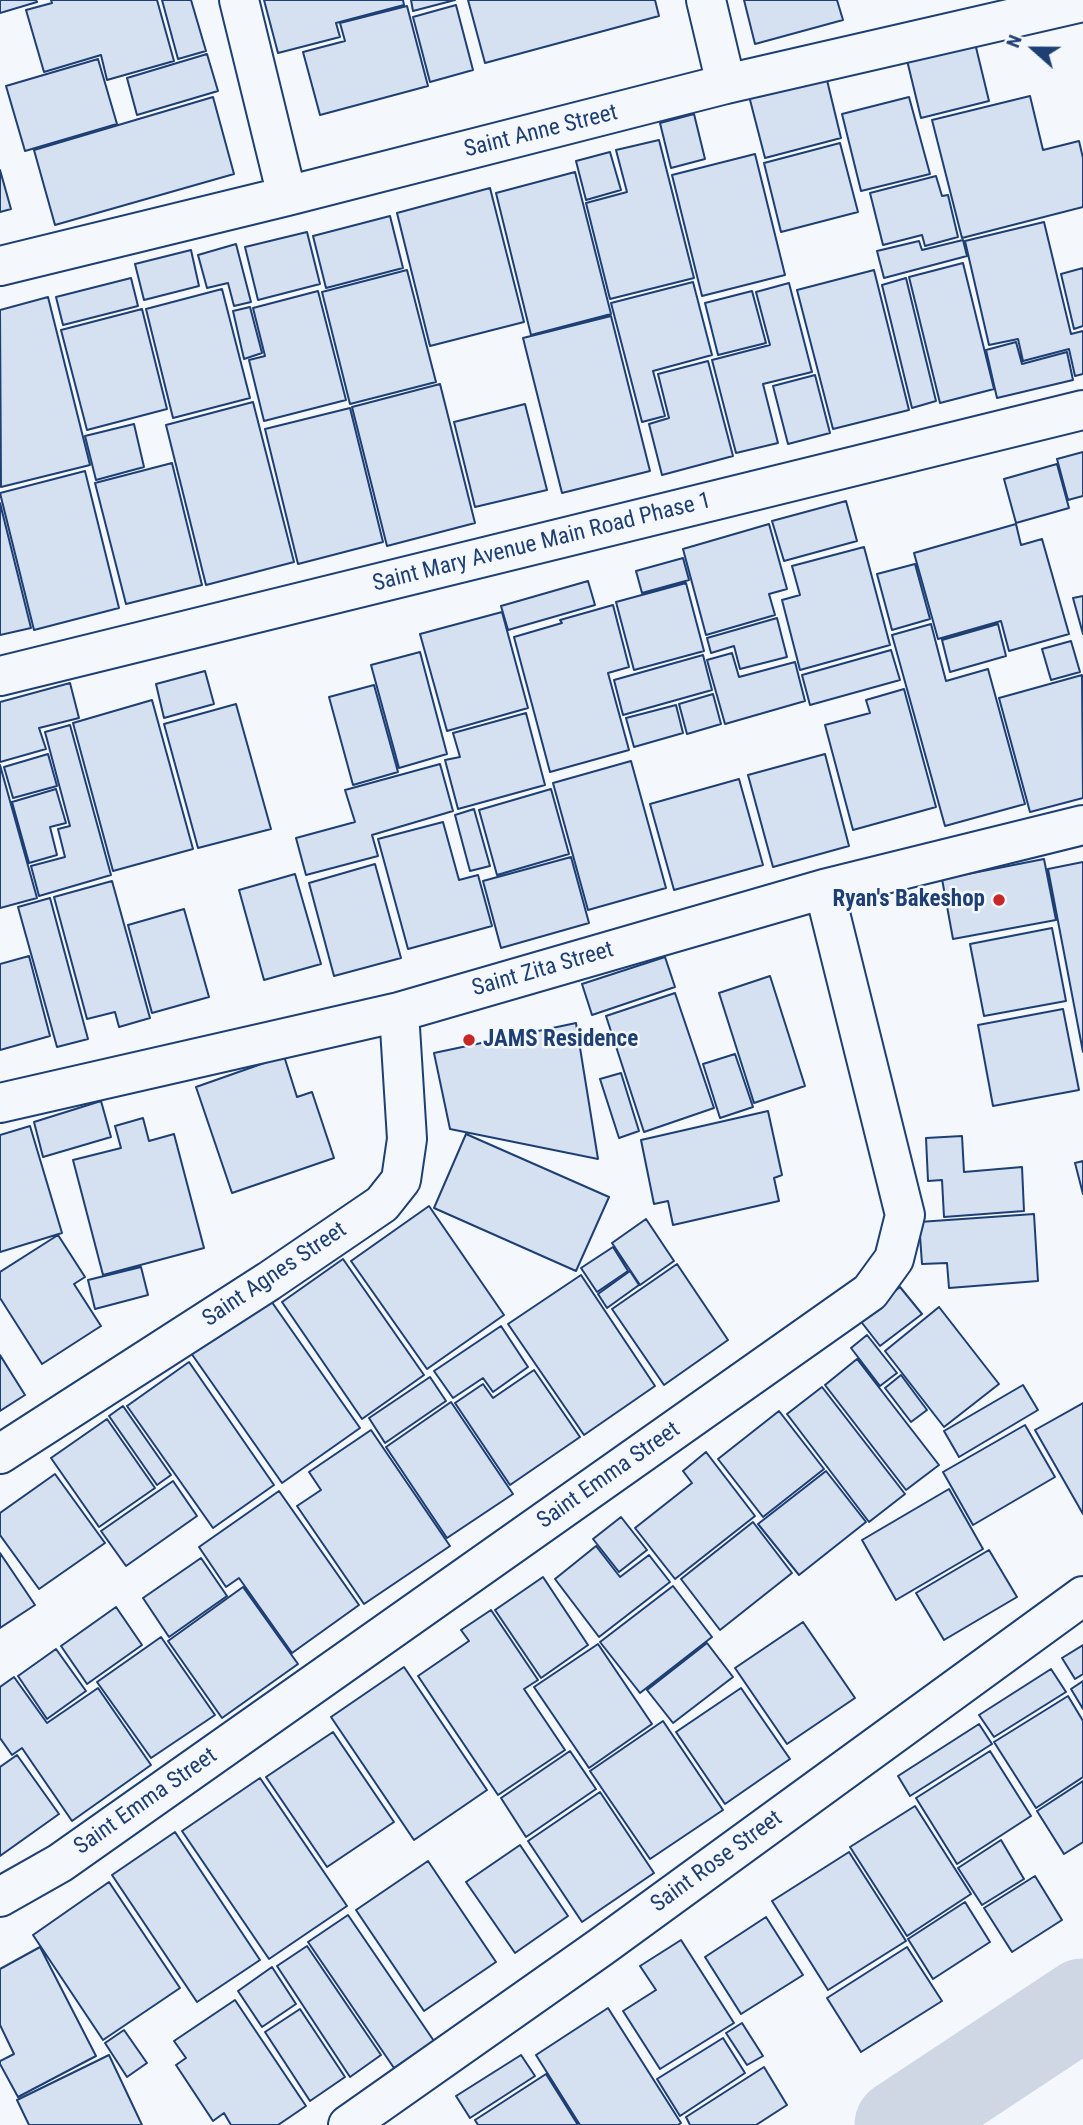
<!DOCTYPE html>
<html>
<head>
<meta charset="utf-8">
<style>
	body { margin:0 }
	#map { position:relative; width:1083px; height:2125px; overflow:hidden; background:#f4f7fb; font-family:"Roboto Condensed",sans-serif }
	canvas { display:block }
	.north { position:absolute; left:999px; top:14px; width:70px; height:70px; -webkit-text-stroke:5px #f4f7fb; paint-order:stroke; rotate:291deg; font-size:19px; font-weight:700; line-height:28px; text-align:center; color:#1d3f73 }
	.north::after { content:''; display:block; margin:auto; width:24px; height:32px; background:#1d3f73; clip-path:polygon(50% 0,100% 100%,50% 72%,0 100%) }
</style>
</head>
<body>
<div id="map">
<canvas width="1083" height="2125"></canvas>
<div class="north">N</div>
</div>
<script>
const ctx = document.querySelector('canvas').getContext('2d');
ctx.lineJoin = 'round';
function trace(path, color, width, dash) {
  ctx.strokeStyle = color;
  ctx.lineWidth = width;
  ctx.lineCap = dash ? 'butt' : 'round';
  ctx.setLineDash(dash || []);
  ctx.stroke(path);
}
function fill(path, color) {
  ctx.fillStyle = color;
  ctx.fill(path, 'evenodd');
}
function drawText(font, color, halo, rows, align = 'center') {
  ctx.font = font + ' "Roboto Condensed",sans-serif';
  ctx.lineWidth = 5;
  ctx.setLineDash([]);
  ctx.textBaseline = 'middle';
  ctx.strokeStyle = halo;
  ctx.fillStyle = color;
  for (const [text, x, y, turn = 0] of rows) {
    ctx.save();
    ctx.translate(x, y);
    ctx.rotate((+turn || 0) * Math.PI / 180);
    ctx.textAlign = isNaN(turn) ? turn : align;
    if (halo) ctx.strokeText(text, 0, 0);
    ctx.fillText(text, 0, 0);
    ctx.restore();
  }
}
trace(new Path2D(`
	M900,2125L1083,2004`), '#cfd7e4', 91);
const building = new Path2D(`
	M0,0H36L37,2L0,13Z
	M51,0H157L174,61L107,80L101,55L44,72L26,10L52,3Z
	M162,0H191L206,51L178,59Z
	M264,0H403L404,5L336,23L340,37L278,53Z
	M411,0H455L413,11Z
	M468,0H655L659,16L485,63Z
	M744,0H837L843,20L755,44Z
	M456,5L473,70L430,82L413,17Z
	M407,6L428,86L320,115L303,52L345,41L340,23Z
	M974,39L989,101L921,118L906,56Z
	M207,54L218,91L137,115L127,78Z
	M98,59L117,124L25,151L6,86Z
	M826,76L841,138L765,158L749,96Z
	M1030,96L1043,150L1079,141L1083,158V207L962,238L932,120Z
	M213,97L234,174L55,225L34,150Z
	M909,97L930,174L861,191L842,114Z
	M694,114L705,159L671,168L660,123Z
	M659,140L694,278L610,299L586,203L627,192L616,150Z
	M840,143L858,212L781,232L764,163Z
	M610,152L621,190L586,200L576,161Z
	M755,154L785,275L702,296L672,175Z
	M0,170L11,209L0,212Z
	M575,172L611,314L531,335L496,193Z
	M936,176L942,196L948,195L958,237L925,246L922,235L883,245L870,193Z
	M490,188L524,322L430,346L397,213Z
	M390,216L403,268L326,288L313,236Z
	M1044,222L1071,334L1083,331V374L1075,376L1069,349L1023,361L1018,339L989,345L965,241Z
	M307,232L320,284L258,300L245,247Z
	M963,240L967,256L884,278L877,251L919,241L922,250Z
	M236,244L251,302L234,306L228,283L207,288L198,255Z
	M191,250L199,286L144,300L135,264Z
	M963,263L994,389L940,403L909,277Z
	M1083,268V326L1074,329L1061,274Z
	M407,270L436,382L350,404L322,292Z
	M874,270L909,410L833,429L797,290Z
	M131,278L138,306L63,325L56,297Z
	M906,278L936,401L912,408L882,285Z
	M693,282L712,355L653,371L665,416L642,422L611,303Z
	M789,283L812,372L763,384L778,443L736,453L712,360L770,345L756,292Z
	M222,289L250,398L173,418L146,309Z
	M318,291L346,400L264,421L249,360L265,356L253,308Z
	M752,291L766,343L718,355L705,303Z
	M48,297L90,465L1,487L0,310Z
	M250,307L262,353L244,359L233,311Z
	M142,309L167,409L87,430L61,330Z
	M611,316L650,471L562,493L523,338Z
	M1016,342L1022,364L1067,352L1073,380L997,398L986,350Z
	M708,361L733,456L662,475L649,424L669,418L658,374Z
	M815,375L830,433L788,444L773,386Z
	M440,384L475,523L387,546L352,407Z
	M253,402L294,562L206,585L166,425Z
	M525,404L547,490L475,507L454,422Z
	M350,408L383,542L298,564L265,429Z
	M134,424L144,467L96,480L85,436Z
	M1083,452V496L1068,500L1057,459Z
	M172,463L202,585L126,604L95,483Z
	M1057,464L1069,508L1016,523L1004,479Z
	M85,471L119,608L34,630L0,493Z
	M846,501L857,541L784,561L772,521Z
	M0,503L31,628L0,635Z
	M769,524L787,589L769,594L775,615L706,635L683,549Z
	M1016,524L1021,545L1042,539L1069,634L1009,651L1001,621L938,639L914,553Z
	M864,547L890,645L800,670L782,600L800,595L792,566Z
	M683,558L689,580L642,593L636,571Z
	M915,564L930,619L892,630L877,574Z
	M588,581L595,605L508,630L501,606Z
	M686,583L704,651L634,670L616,602Z
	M1083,596V634L1073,598Z
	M613,605L629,667L608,673L629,750L550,772L514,637L562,623L560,620Z
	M502,612L528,708L447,731L420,634Z
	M777,618L787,657L740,669L734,646L711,653L707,638Z
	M931,624L946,681L988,669L1025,804L945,826L892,635Z
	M998,624L1006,656L950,672L942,640Z
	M1071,641L1080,672L1051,680L1042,649Z
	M891,650L900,680L810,705L802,675Z
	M420,652L447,754L399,768L371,665Z
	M732,653L739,677L795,662L805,701L725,724L707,660Z
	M703,655L712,690L623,715L614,680Z
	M205,671L214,704L164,718L156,684Z
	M1082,675L1083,798L1030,812L999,698Z
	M70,683L79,718L39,728L46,749L0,762V702Z
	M374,685L398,772L353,785L329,697Z
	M904,689L936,807L853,830L825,725L870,713L866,700Z
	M713,694L721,724L687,734L679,704Z
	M152,700L193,849L113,871L73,723Z
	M236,704L271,829L198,848L164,724Z
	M676,705L683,733L634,747L626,718Z
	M526,713L545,785L458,809L445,760L460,757L453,733Z
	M70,725L111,875L39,896L31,866L65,857L58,829L70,826L45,732Z
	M48,754L57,786L13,798L4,767Z
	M825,754L849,846L773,867L748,775Z
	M631,761L666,888L588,910L553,783Z
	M440,764L453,811L372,835L378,856L306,875L296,838L355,822L345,790Z
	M0,765L37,898L0,908Z
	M739,779L763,865L674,890L650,804Z
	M56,789L66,823L50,827L57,855L29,863L12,802Z
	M551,789L569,854L497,875L479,810Z
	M474,809L490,866L470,871L455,815Z
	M443,822L459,880L478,875L492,926L408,949L378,839Z
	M571,857L589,923L501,948L483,881Z
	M1044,859L1056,920L953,939L942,879Z
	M1083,862V1052L1048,869Z
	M375,864L401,958L334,976L309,883Z
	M295,874L321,964L264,980L239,890Z
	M112,881L150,1018L119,1027L115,1012L87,1019L54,897Z
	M50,898L88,1039L57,1047L18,907Z
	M184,909L209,997L152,1013L128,925Z
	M1052,928L1066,1001L984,1016L970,944Z
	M29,956L50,1036L0,1050V964Z
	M665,957L675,987L592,1015L582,984Z
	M770,976L805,1086L754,1103L719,993Z
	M675,993L714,1108L644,1132L606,1016Z
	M1063,1009L1079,1090L993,1106L978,1025Z
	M576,1023L598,1159L450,1129L434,1053Z
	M735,1054L753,1107L720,1118L703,1064Z
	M284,1056L297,1097L312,1092L334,1158L232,1193L196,1087Z
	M621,1073L639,1131L619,1138L600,1079Z
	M101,1101L111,1137L43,1157L34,1122Z
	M768,1111L782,1175L774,1178L779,1201L673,1225L668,1201L654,1204L641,1140Z
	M143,1118L149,1141L174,1134L204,1248L103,1275L73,1160L121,1148L115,1126Z
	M30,1126L62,1233L0,1252V1135Z
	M466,1134L609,1197L576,1271L434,1208Z
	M962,1136L964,1172L1022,1167L1024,1211L944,1217L942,1180L928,1181L926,1138Z
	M1083,1161V1194L1075,1163Z
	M429,1206L504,1315L427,1369L351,1261Z
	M1034,1214L1038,1281L949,1288L947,1263L922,1264L919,1222Z
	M646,1219L674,1261L640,1285L612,1243Z
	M58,1235L85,1277L74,1284L101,1326L42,1364L0,1298V1272Z
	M613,1247L628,1271L597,1292L581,1268Z
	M343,1259L424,1375L362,1419L282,1302Z
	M677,1264L728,1340L664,1385L612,1309Z
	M141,1267L148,1295L95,1309L88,1280Z
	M630,1271L639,1285L607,1308L598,1294Z
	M581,1275L655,1386L584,1435L508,1324Z
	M900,1287L922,1314L880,1346L859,1319Z
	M269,1298L360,1428L282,1483L191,1353Z
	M939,1307L999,1384L944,1427L885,1351Z
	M501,1326L528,1367L493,1392L483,1378L453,1398L434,1371Z
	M867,1335L897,1373L880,1386L851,1348Z
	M0,1355L25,1395L0,1411Z
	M857,1359L939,1465L906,1490L825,1385Z
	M189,1362L274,1485L213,1528L127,1406Z
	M534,1370L580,1437L510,1485L455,1403L483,1384L493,1398Z
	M901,1375L927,1410L911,1422L885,1388Z
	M430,1377L446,1401L385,1443L369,1418Z
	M1023,1385L1038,1410L959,1457L944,1431Z
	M822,1387L905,1494L869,1522L787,1414Z
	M451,1402L513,1494L447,1538L386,1447Z
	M1083,1403V1514L1035,1430Z
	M123,1406L171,1475L157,1485L109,1416Z
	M779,1411L824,1469L763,1517L718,1459Z
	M107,1419L155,1488L99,1527L51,1458Z
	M1025,1425L1055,1477L973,1525L943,1472Z
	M371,1430L450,1546L364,1604L297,1506L321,1490L309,1472Z
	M706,1452L755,1516L675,1579L635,1528L692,1483L683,1471Z
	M826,1471L866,1522L799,1575L758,1524Z
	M55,1474L105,1543L39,1589L0,1535V1513Z
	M173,1481L197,1516L126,1566L101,1531Z
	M949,1489L983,1549L896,1600L862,1540Z
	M279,1491L359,1605L292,1653L239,1578L226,1587L199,1547Z
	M621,1517L647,1550L619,1572L593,1539Z
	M753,1522L792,1573L720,1630L681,1579Z
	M596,1546L620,1577L649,1555L670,1582L599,1637L555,1579Z
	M989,1550L1017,1597L944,1640L916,1593Z
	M0,1553L35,1605L0,1628Z
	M201,1558L227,1596L169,1637L143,1598Z
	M543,1577L588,1645L541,1678L495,1610Z
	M673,1586L712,1637L640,1693L600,1642Z
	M243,1587L298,1664L222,1718L168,1641Z
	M116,1607L142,1645L87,1684L61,1646Z
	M491,1610L538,1680L524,1689L565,1750L498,1795L418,1676L469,1641L461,1630Z
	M803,1622L855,1698L787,1744L735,1668Z
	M161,1637L215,1715L151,1758L97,1682Z
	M707,1643L733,1677L673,1723L647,1690Z
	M598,1644L652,1724L589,1768L534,1687Z
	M1083,1645V1674L1075,1679L1062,1658Z
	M56,1649L86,1691L47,1719L18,1676Z
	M404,1667L487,1790L414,1840L331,1717Z
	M1051,1669L1066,1692L994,1737L979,1715Z
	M14,1677L47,1723L98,1688L151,1765L72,1821L22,1748L12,1755L0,1738V1687Z
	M1083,1681V1709L1071,1689Z
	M741,1688L790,1759L725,1804L676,1732Z
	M1068,1696L1083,1721V1777L1036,1808L994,1742Z
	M663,1721L723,1810L650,1859L590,1771Z
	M979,1724L992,1744L910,1796L898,1776Z
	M333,1732L394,1822L327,1867L266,1777Z
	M570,1751L596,1789L526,1837L501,1798Z
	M990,1751L1031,1816L957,1864L916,1798Z
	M17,1755L59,1814L0,1856V1767Z
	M260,1778L347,1906L269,1959L182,1831Z
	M1083,1781V1842L1064,1854L1037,1811Z
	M600,1792L654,1873L582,1922L528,1841Z
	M915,1806L971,1894L907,1936L850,1847Z
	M175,1832L260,1960L197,2002L112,1875Z
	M1001,1840L1024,1879L982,1905L958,1868Z
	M520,1845L568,1916L515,1953L466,1882Z
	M849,1852L906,1941L828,1990L772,1901Z
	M428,1861L496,1962L424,2011L356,1910Z
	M1035,1876L1062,1920L1012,1952L984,1908Z
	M109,1882L180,1988L103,2040L33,1935Z
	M965,1902L990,1942L933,1979L908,1939Z
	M348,1915L434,2041L394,2068L308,1942Z
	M766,1917L803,1975L741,2014L705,1957Z
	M681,1940L734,2023L660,2069L623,2011L656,1990L640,1966Z
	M307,1946L381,2055L350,2077L277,1966Z
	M40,1947L96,2056L18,2097L0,2064V2061L14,2054L0,2025V1969Z
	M907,1947L942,2001L861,2052L827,1998Z
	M272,1967L296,2004L262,2027L238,1991Z
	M235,2000L306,2106L278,2125H231L224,2113L213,2121L176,2065L186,2058L174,2041Z
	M608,2008L681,2123L678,2125H580L536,2055Z
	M300,2009L345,2077L310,2101L265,2032Z
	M742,2023L763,2056L747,2065L726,2033Z
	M124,2030L147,2063L127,2077L105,2043Z
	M723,2038L745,2073L680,2116L657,2079Z
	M109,2055L142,2125H29L17,2100Z
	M521,2055L535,2076L470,2118L456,2096Z
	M764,2067L787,2105L756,2125H690L686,2117Z
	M546,2074L578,2125H478L475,2120Z`);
fill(building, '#d5e0f0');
trace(building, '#1d3f73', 2);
const minor = new Path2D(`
	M239,0L287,196
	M706,0L726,84
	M0,266L287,196L726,84L1083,2
	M0,676L1083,410
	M0,1103L399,1012L824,889L1083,825
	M0,1454L269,1281L382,1204L401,1180L407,1139L399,1012
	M0,1897L60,1863L870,1292L894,1259L905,1215L824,889
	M348,2125L601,1947L1083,1596`);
trace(minor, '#1d3f73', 42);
trace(minor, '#f4f7fb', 38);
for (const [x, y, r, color] of [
	[999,900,7,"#c62828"],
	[469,1040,7,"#c62828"]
]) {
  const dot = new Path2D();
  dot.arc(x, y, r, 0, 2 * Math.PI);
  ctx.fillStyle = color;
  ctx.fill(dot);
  trace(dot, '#f4f7fb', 2.5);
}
drawText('23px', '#1d3f73', '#f4f7fb', [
	["Saint Anne Street",541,132,-14],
	["Saint Mary Avenue Main Road Phase 1",542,543,-14],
	["Saint Zita Street",543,970,-16],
	["Saint Agnes Street",275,1275,-34],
	["Saint Emma Street",609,1476,-35],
	["Saint Emma Street",146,1802,-35],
	["Saint Rose Street",717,1862,-36]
]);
drawText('bold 23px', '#1d3f73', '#f4f7fb', [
	["Ryan's Bakeshop",985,900],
	["JAMS Residence",483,1040,"left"]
], 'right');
</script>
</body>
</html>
